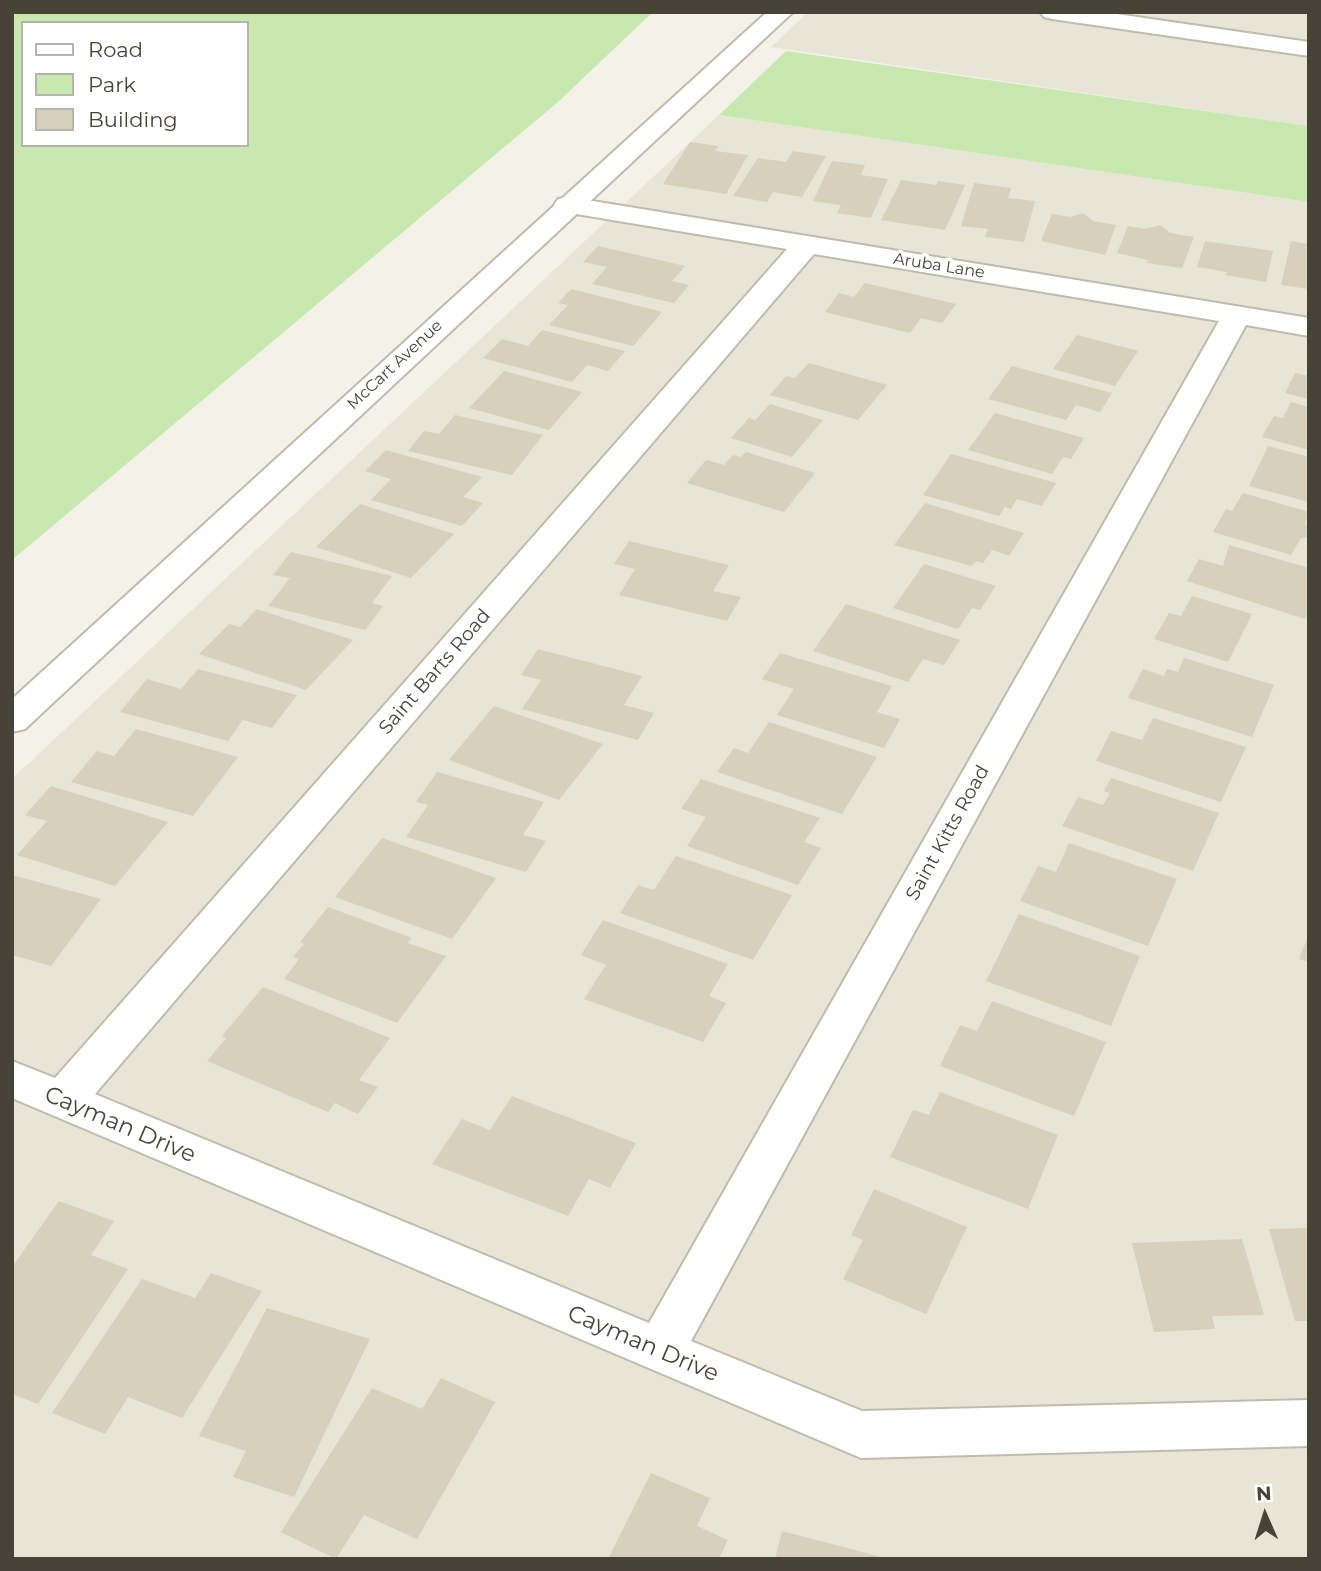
<!DOCTYPE html>
<html>
<head>
<meta charset="utf-8">
<style>
	body { margin:0 }
	#map { position:relative; width:1321px; height:1571px; overflow:hidden; background:#f4f2e8; font-family:Montserrat,sans-serif }
	canvas { display:block }
	.frame { position:absolute; inset:0; border:14px solid #474336; pointer-events:none }
	.legend { position:absolute; left:21px; top:21px; width:228px; height:126px; box-sizing:border-box; background:#fff; border:2px solid #b5b4af; margin:0; padding:9px 12px; list-style:none; font-size:21px; color:#474336 }
	.legend li { display:flex; align-items:center; gap:14px; height:35px }
	.legend b { width:35px; border:2px solid #b5b4af }
	.north { position:absolute; left:1230px; top:1480px; width:70px; height:70px; -webkit-text-stroke:5px #fff; paint-order:stroke; rotate:357deg; font-size:19px; font-weight:700; line-height:28px; text-align:center; color:#474336 }
	.north::after { content:''; display:block; margin:auto; width:24px; height:32px; background:#474336; clip-path:polygon(50% 0,100% 100%,50% 72%,0 100%) }
</style>
</head>
<body>
<div id="map">
<canvas width="1321" height="1571"></canvas>
<div class="frame"></div>
<ul class="legend">
<li><b style="height:9px;background:#fff"></b>Road</li>
<li><b style="height:19px;background:#c7e9b0"></b>Park</li>
<li><b style="height:19px;background:#d6d0bd"></b>Building</li>
</ul>
<div class="north">N</div>
</div>
<script>
const ctx = document.querySelector('canvas').getContext('2d');
ctx.lineJoin = 'round';
function fill(path, color) {
  ctx.fillStyle = color;
  ctx.fill(path, 'evenodd');
}
function trace(path, color, width, dash) {
  ctx.strokeStyle = color;
  ctx.lineWidth = width;
  ctx.lineCap = dash ? 'butt' : 'round';
  ctx.setLineDash(dash || []);
  ctx.stroke(path);
}
function drawText(font, color, halo, rows, align = 'center') {
  ctx.font = font + ' Montserrat,sans-serif';
  ctx.lineWidth = 7;
  ctx.setLineDash([]);
  ctx.textBaseline = 'middle';
  ctx.strokeStyle = halo;
  ctx.fillStyle = color;
  for (const [text, x, y, turn = 0] of rows) {
    ctx.save();
    ctx.translate(x, y);
    ctx.rotate((+turn || 0) * Math.PI / 180);
    ctx.textAlign = isNaN(turn) ? turn : align;
    if (halo) ctx.strokeText(text, 0, 0);
    ctx.fillText(text, 0, 0);
    ctx.restore();
  }
}
fill(new Path2D(`
	M808,12H1309V126L771,47Z
	M719,115L1309,202V1559H12V779Z`), '#e8e5d6');
fill(new Path2D(`
	M12,12H653L558,102L12,560ZM23,23H247V145H23Z
	M786,51L1309,126V202L719,115Z`), '#c7e9b0');
fill(new Path2D(`
	M690,142L718,146L715,151L748,155L726,194L663,184Z
	M793,151L826,156L802,197L773,192L767,202L733,196L758,158L786,162Z
	M832,161L865,165L861,175L888,179L871,218L837,213L841,205L813,201Z
	M901,180L936,185L938,181L965,185L945,230L881,220Z
	M974,183L1011,188L1008,198L1035,201L1024,242L985,237L988,229L961,226Z
	M1083,213L1093,221L1116,225L1105,255L1041,241L1052,214L1070,217Z
	M1160,225L1170,233L1194,237L1182,268L1147,263L1148,260L1117,253L1128,226L1145,229Z
	M1205,241L1273,251L1266,282L1225,275L1227,272L1197,267Z
	M1291,241L1309,244V289L1281,285Z
	M598,246L685,266L672,281L689,285L674,303L592,284L607,267L583,262Z
	M865,283L956,304L942,323L921,318L910,333L825,312L839,293L854,297Z
	M571,289L662,312L633,346L549,325L568,305L558,303Z
	M542,330L625,351L608,371L587,365L572,382L483,358L502,339L528,346Z
	M1077,335L1138,351L1115,386L1053,369Z
	M809,363L887,385L858,420L770,395L786,376L795,378Z
	M1012,366L1112,393L1100,412L1076,405L1066,420L988,399Z
	M504,371L582,392L549,430L469,408Z
	M1295,373L1309,376V399L1285,393Z
	M1291,402L1309,407V450L1262,437L1274,416L1283,418Z
	M770,404L823,420L792,457L731,438L749,418L755,420Z
	M995,413L1084,438L1071,459L1063,457L1052,474L968,450Z
	M455,415L543,435L512,475L408,451L424,431L439,434Z
	M1268,446L1309,457V502L1249,486Z
	M386,450L482,477L463,497L483,503L462,526L371,500L391,479L365,471Z
	M746,452L815,473L784,512L687,483L706,460L724,465L733,455L741,457Z
	M951,454L1056,483L1042,506L1017,499L1011,509L1005,507L999,516L923,495Z
	M1243,493L1309,512L1305,524L1309,527V537L1301,538L1291,555L1213,532L1226,509L1232,511Z
	M925,503L1024,533L1009,556L992,550L983,563L976,561L972,566L894,545Z
	M360,504L454,534L411,578L316,547Z
	M629,541L729,565L713,591L741,597L727,621L619,595L635,569L614,564Z
	M1229,545L1309,568V611L1305,619L1187,581L1199,559L1223,566Z
	M291,552L392,576L372,603L383,606L365,630L268,606L290,578L273,575Z
	M924,564L996,586L980,610L972,608L958,629L893,608Z
	M1192,596L1252,614L1228,662L1154,639L1169,613L1181,616Z
	M846,604L960,640L944,665L923,659L908,682L813,651Z
	M257,609L353,640L306,690L199,654L229,624L240,627Z
	M538,649L642,676L624,705L654,713L638,740L522,709L541,680L521,675Z
	M780,653L892,686L877,712L900,719L884,748L777,715L794,689L762,679Z
	M1184,658L1274,685L1252,737L1128,698L1143,669L1164,676L1167,669L1178,672Z
	M198,669L297,695L272,728L243,720L228,741L120,712L147,679L181,689Z
	M494,706L603,744L559,800L449,760Z
	M1153,718L1246,747L1221,802L1096,761L1111,731L1142,740Z
	M769,722L877,757L842,814L717,772L734,748L748,753Z
	M136,729L238,757L193,816L71,782L97,751L114,756Z
	M437,772L544,802L523,835L546,841L526,872L406,837L428,805L416,802Z
	M1111,778L1219,813L1193,871L1062,826L1078,797L1103,805L1110,793L1104,791Z
	M701,779L820,818L804,842L821,848L798,885L687,846L706,817L681,809Z
	M51,786L168,822L115,886L17,855L47,821L25,815Z
	M382,838L496,878L452,939L335,897Z
	M1069,843L1177,879L1148,946L1020,901L1038,866L1056,872Z
	M676,856L792,895L753,960L620,913L638,885L654,890Z
	M12,875L101,899L51,966L12,955Z
	M328,907L412,938L408,943L446,956L397,1023L284,979L299,959L293,957L304,944L300,942Z
	M1019,914L1140,956L1111,1026L986,981Z
	M603,920L728,964L709,996L726,1003L703,1042L584,999L606,965L581,955Z
	M1309,934V962L1299,959Z
	M263,987L390,1038L359,1080L378,1087L358,1114L335,1103L328,1112L207,1061L226,1038L222,1036Z
	M992,1001L1106,1042L1074,1116L940,1066L960,1025L977,1031Z
	M940,1092L1058,1135L1028,1209L890,1157L913,1110L929,1115Z
	M512,1096L636,1143L610,1188L589,1179L568,1216L432,1164L462,1119L490,1130Z
	M874,1189L967,1227L926,1314L843,1279L863,1240L851,1235Z
	M59,1201L114,1221L91,1255L128,1269L38,1404L12,1394V1267Z
	M1309,1228V1321H1295L1269,1229Z
	M1242,1239L1264,1315L1212,1316L1215,1329L1154,1332L1132,1243Z
	M211,1273L262,1291L182,1418L128,1397L105,1434L52,1413L142,1279L195,1298Z
	M267,1308L370,1339L294,1497L233,1477L246,1451L199,1436Z
	M441,1378L495,1402L417,1539L364,1515L336,1559L281,1532L372,1388L422,1409Z
	M651,1473L710,1498L697,1526L728,1540L719,1559H608Z
	M782,1531L885,1558V1559H775Z`), '#d6d0bd');
const minor = new Path2D(`
	M1040,12H1103L1309,42V56L1052,19L1044,17Z
	M568,197L1309,318V336L1246,325L691,1341L862,1411L1309,1400V1446L861,1458L12,1098V1061L55,1078L787,249L558,211L554,205L558,199ZM814,254L1219,321L649,1323L95,1094Z`);
const tertiary = new Path2D(`
	M767,12H793L25,729L12,732V699Z`);
trace(minor, '#c0bbaa', 4);
trace(tertiary, '#c0bbaa', 4);
fill(minor, '#fff');
fill(tertiary, '#fff');
drawText('16px', '#474336', '#fff', [
	["Aruba Lane",939,266,9],
	["McCart Avenue",395,365,-43]
]);
drawText('19px', '#474336', '#fff', [
	["Saint Barts Road",435,672,-49],
	["Saint Kitts Road",948,833,-61]
]);
drawText('23px', '#474336', '#fff', [
	["Cayman Drive",120,1125,23],
	["Cayman Drive",643,1344,23]
]);
</script>
</body>
</html>
